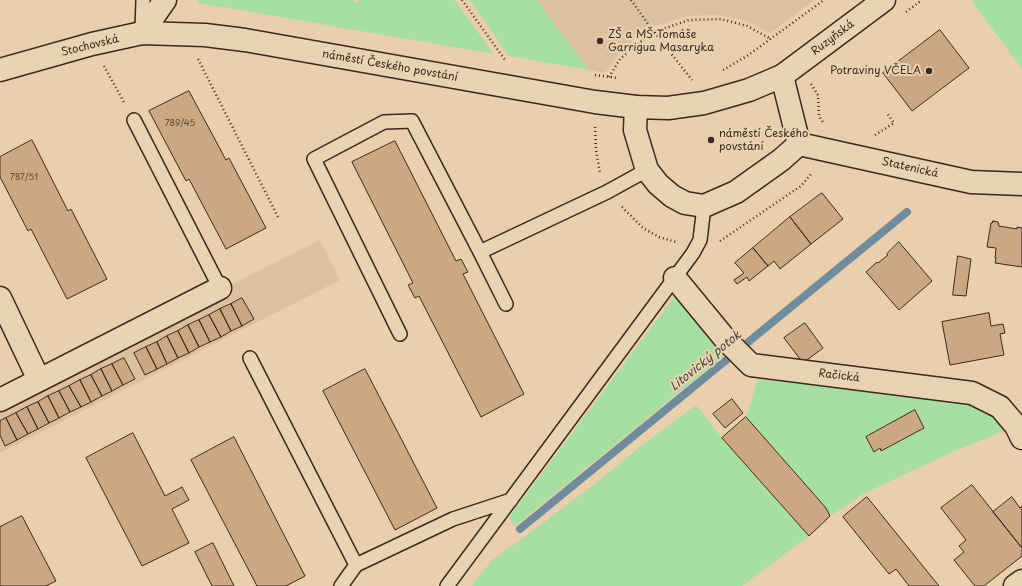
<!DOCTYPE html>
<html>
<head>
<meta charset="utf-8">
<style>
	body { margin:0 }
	canvas { display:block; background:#e9cfac }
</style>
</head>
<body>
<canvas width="1022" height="586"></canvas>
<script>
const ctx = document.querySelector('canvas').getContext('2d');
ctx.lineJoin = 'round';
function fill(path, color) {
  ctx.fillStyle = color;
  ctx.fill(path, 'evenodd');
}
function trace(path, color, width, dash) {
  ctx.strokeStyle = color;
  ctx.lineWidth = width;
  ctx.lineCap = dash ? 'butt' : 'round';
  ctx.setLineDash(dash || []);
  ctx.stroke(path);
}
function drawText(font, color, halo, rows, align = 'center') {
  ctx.font = font + ' "Playpen Sans",sans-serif';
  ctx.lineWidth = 4;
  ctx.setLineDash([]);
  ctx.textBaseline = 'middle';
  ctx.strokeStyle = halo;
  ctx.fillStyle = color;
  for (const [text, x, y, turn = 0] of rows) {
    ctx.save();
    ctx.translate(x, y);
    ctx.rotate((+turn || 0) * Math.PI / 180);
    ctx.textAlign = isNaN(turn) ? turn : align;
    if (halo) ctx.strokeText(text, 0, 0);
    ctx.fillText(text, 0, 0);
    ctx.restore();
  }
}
fill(new Path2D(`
	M537,0H814L770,33L744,20L716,15L687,16L646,29L623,49L605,73L589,70Z
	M320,240L340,280L0,453V400Z`), '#ddc09d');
fill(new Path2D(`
	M197,0H353L356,3L361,0H454L494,54L199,3Z
	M470,0H537L589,70L509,56Z
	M971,0H1022V69Z
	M674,297L726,354L515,526L509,517Z
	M758,379L981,405L1009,429L948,454L865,493L830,516L826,508L746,417ZM915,410L924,428L881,451L880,448L874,452Z
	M696,405L722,438L809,536L742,586H472L492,560L527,535L596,483L641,446Z`), '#a7dea2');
trace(new Path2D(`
	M520,529L907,212`), '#6f8c9d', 8);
const building = new Path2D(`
	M940,30L969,68L912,111L883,73Z
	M189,91L226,160L229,158L266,228L226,249L189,179L186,181L149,111Z
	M32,140L68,211L71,209L107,279L67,299L31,229L28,231L0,177V157Z
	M395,141L456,261L461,259L468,272L463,274L524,394L481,417L419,296L415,298L408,285L413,283L352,162Z
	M822,193L843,219L811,244L790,217Z
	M790,217L811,244L780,269L774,261L768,266L753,248Z
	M993,221L998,222L999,226L1017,229V227L1022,228V267L995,263L996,258H995L996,248L987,247L991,223H992Z
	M899,242L932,281L899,310L866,272L877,262L878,263L888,255L887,254Z
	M753,248L768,266L749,281L747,277L737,284L734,280L744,273L735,263Z
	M958,256L971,259L966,296L953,295Z
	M242,298L254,319L242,326L231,304Z
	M231,304L242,326L231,331L220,309Z
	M220,309L231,331L221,337L209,315Z
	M989,313L991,326L1003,324L1005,333L1000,334L1004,355L950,365L942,322Z
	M209,315L221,337L210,342L199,320Z
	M199,320L210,342L199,347L188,325Z
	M805,323L823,348L803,363L784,338Z
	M188,325L199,347L189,353L178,331Z
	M178,331L189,353L178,358L167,336Z
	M167,336L178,358L167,364L157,342Z
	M157,342L167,364L157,369L146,347Z
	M146,347L157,369L145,375L134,353Z
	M124,358L135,379L123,385L112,364Z
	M112,364L123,385L112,391L101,369Z
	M101,369L112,391L102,396L91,375Z
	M365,369L437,508L395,530L323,391Z
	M91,375L102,396L91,402L80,380Z
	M80,380L91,402L81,407L69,386Z
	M69,386L81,407L70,412L59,391Z
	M59,391L70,412L59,418L48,396Z
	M48,396L59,418L49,423L38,402Z
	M732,399L743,413L725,428L713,414Z
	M38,402L49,423L38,429L27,407Z
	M27,407L38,429L28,434L16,413Z
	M915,410L924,428L881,451L880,448L874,452L866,437Z
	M16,413L28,434L17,440L6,418Z
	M746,417L826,508L830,516L809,536L722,438Z
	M6,418L17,440L5,446L0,435V421Z
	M133,433L165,496L182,487L189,500L172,509L189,543L142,566L86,458Z
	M234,437L305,576L286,586H257L191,460Z
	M972,485L1022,548V556L984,586H975L954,560L964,552L959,546L966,540L941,508Z
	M867,497L939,586H909L896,569L889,574L843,517Z
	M1012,497L1020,508L1022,506V548L993,512Z
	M22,516L56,581L46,586H0V527Z
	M213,543L234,586H212L195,552Z`);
fill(building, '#cba883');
trace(building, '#3b2a1e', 1);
const lane = new Path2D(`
	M142,30L143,0
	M134,120L220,288
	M480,252L607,192L647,170
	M400,334L314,159L384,122L412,121L480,252L506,304
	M250,358L356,565
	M341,586L356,565L453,519L511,500
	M447,586L693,253L700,240L704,206`);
const street = new Path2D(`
	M142,33L165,0
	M782,76L799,144
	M636,107L635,130L647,170L658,184L672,196L685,203L704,206L736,192L781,160L799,144
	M799,144L971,182L1022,184
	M675,278L726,340L751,365L972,393L1000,407L1016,426L1022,438
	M0,298L39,380
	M0,400L220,288
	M1015,586L1022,581`);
const secondary = new Path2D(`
	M0,70L92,44L142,33L205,35L245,40L595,102L636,107L668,108L704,103L749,90L782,76L884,0`);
trace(lane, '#3b2a1e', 16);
trace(street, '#3b2a1e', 25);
trace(secondary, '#3b2a1e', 25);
trace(new Path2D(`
	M462,0L505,60
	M631,0L651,28L692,80
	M906,12L922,0
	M198,59L278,217
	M104,66L125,104
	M723,70L747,56L824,0
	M595,75L618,78
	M609,77L620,59L649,35L657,31L689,20L721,19L747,26L771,39
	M811,84L818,95L819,116L824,124
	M595,127L596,150L600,173
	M875,135L894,123L886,112
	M622,207L643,228L659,237L676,242
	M720,241L801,186L812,173`), '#3b2a1e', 2.5, [1, 3]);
trace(lane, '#ead3b2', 13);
trace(street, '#ead3b2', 22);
trace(secondary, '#ead3b2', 22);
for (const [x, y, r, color] of [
	[600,41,4,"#3b2a1e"],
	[929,71,4,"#3b2a1e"],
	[711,140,4,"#3b2a1e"]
]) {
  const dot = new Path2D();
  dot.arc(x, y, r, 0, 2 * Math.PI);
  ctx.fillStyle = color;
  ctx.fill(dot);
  trace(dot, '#ead3b2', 1.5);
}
drawText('9px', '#5f4a37', null, [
	["789/45",180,124],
	["787/51",24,178]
]);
drawText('11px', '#3b2a1e', '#ead3b2', [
	["ZŠ a MŠ Tomáše",608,35],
	["Garrigua Masaryka",608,48],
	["Potraviny VČELA",921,71,"right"],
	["náměstí Českého",719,134],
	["povstání",719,147]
], 'left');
drawText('11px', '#3b2a1e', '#ead3b2', [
	["Ruzyňská",833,38,-37],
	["Stochovská",90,46,-14],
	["náměstí Českého povstání",390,66,10],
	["Statenická",910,168,13],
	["Račická",839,376,7]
]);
drawText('italic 12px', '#48423e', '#ead3b2', [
	["Litovický potok",706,361,-39]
]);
</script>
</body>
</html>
